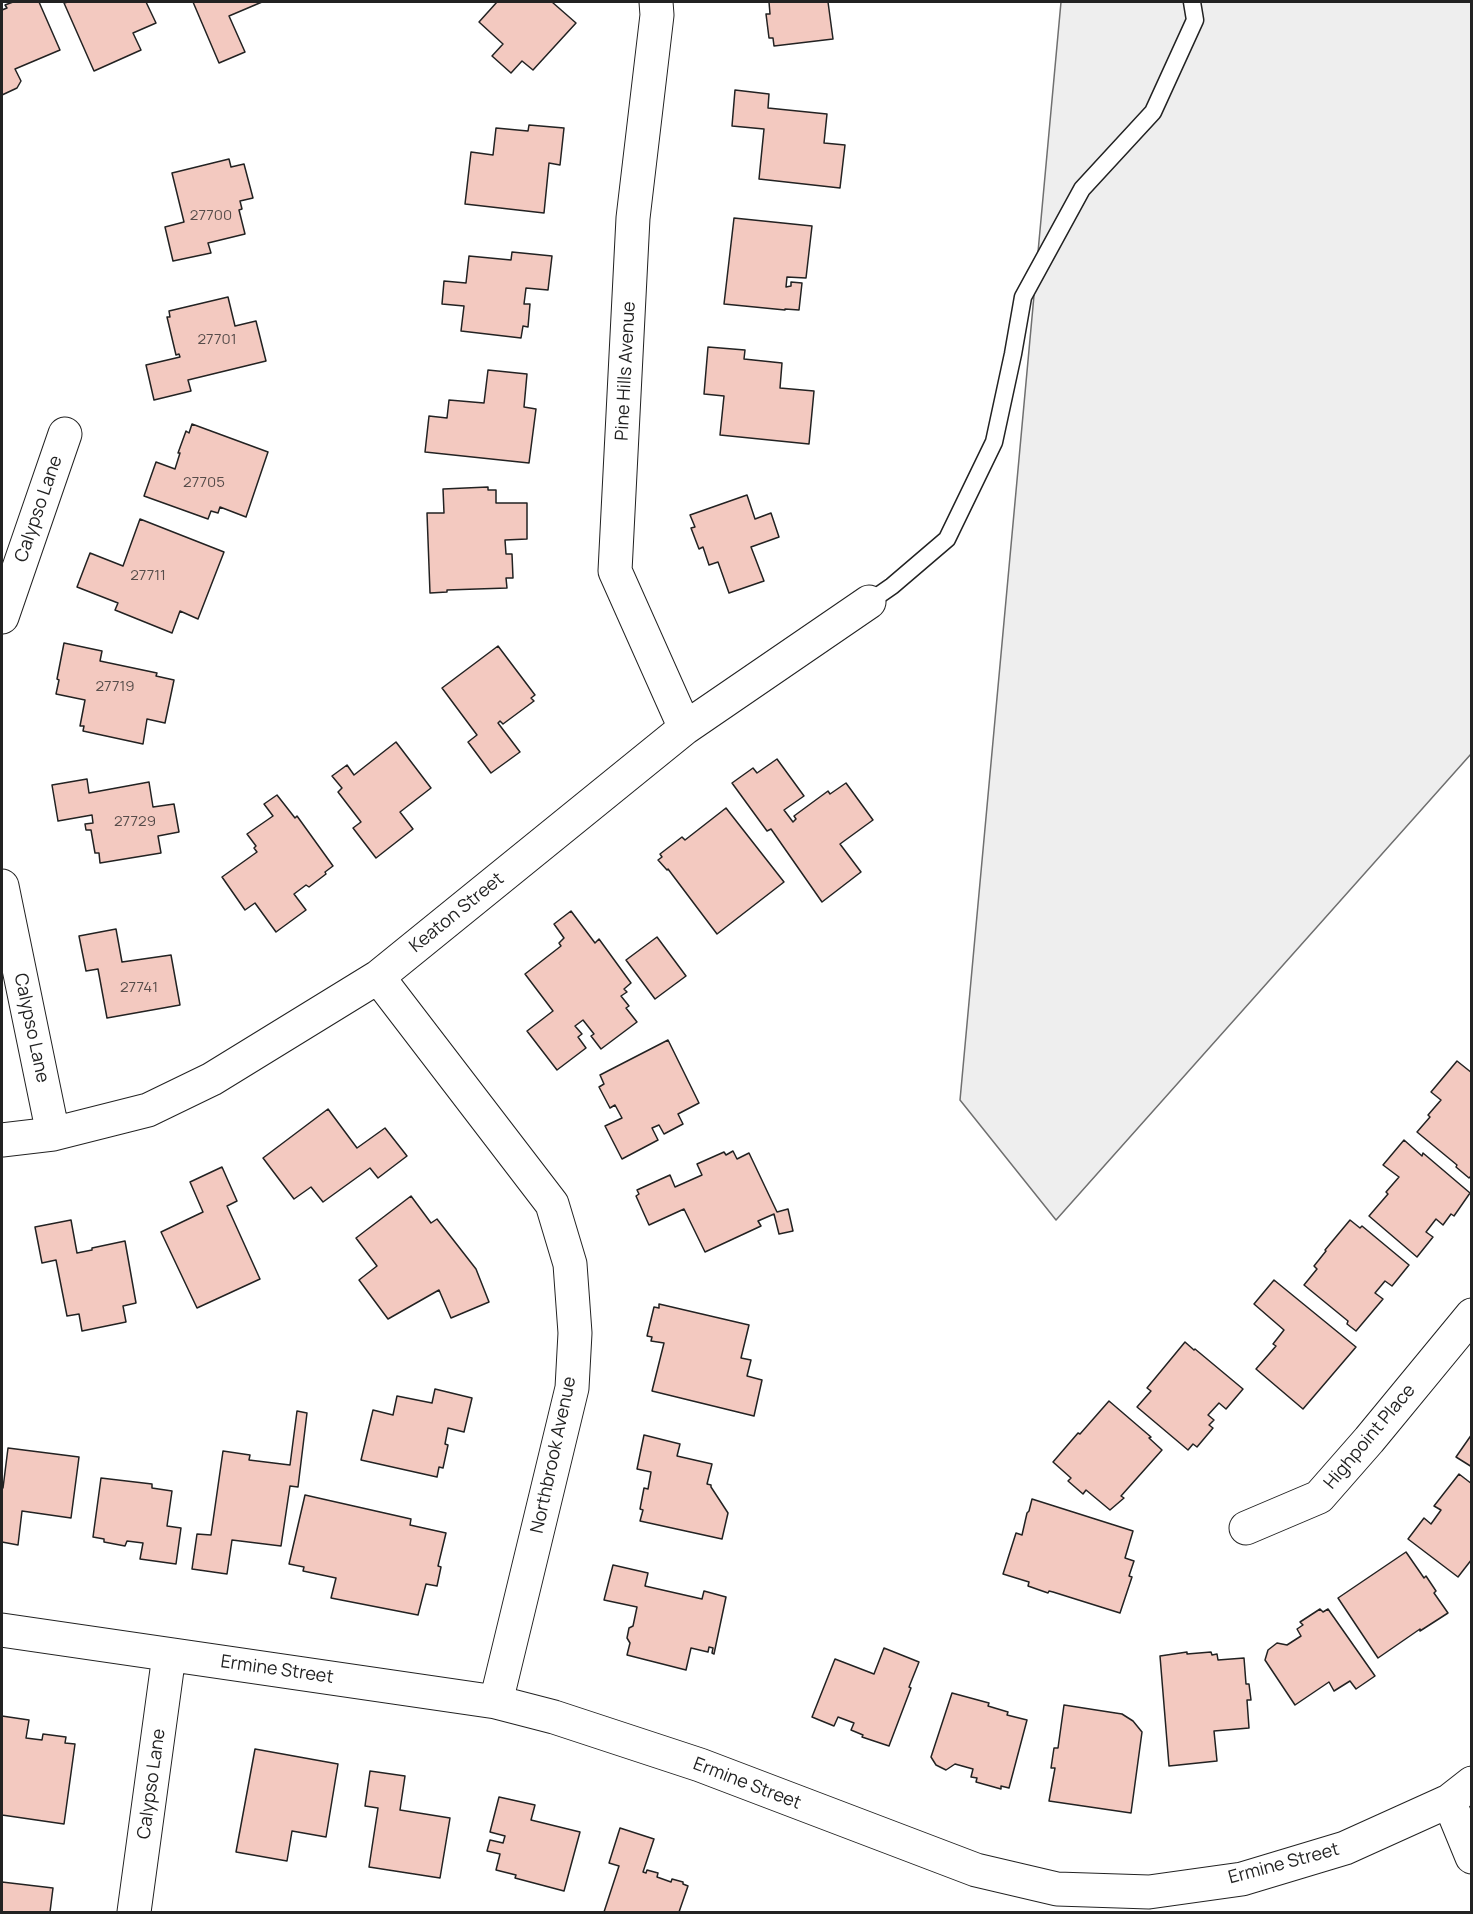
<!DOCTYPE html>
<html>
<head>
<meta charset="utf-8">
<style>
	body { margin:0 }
	#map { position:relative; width:1473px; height:1914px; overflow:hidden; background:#fff; font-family:Manrope,sans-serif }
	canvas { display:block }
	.frame { position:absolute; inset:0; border:3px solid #222; pointer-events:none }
</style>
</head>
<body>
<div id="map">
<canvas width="1473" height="1914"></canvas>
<div class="frame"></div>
</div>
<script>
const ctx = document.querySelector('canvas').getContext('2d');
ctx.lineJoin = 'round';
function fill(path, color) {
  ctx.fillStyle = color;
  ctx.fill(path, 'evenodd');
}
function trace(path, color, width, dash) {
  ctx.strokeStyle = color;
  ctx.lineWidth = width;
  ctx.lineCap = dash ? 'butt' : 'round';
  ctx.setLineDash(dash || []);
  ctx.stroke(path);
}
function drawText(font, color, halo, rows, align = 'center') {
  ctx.font = font + ' Manrope,sans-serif';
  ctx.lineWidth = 4.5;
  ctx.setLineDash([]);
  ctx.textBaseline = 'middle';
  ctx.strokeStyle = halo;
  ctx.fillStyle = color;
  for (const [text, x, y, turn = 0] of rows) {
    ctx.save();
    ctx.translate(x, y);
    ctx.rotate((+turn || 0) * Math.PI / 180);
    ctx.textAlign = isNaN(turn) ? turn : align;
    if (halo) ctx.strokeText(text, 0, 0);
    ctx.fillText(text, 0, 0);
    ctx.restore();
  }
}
const green = new Path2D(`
	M1061,2H1471V754L1056,1220L960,1100Z`);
fill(green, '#eee');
trace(green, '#6f6f6f', 1.5);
const building = new Path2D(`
	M13,2H39L60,50L15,69L21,81L17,88L2,95V10L7,8L5,5Z
	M68,2H146L156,23L133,33L141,50L94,71L64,3Z
	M193,2H262L229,16L245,52L219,63Z
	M497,2H552L576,23L533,70L522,61L511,73L492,56L503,44L479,22Z
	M769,2H828L833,39L774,46L773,38H769L766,14H770Z
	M735,90L769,94L768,108L827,114L824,143L845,145L840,188L759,179L764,129L732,126Z
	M529,125L564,128L560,165L549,163L544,213L465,204L471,152L493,155L496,128L528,131Z
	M229,159L231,167L244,164L253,198L240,201L242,209L239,210L245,234L208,243L211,253L173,261L165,227L184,222L172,173Z
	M734,218L812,226L806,278L787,277L786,287L791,286V282L802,283L799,310L785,309V310L724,304Z
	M512,252L552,256L548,290L526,288L524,304H530L528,327L523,326L521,338L461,331L464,306L442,304L444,281L466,283L469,256L511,260Z
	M228,297L235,326L256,321L266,361L188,380L191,391L154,400L146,365L180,357L179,354L176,355L167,317H170L169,311Z
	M708,347L745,350L744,359L782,363L780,388L814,391L809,444L720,435L724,396L704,394Z
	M488,370L527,374L524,407L536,409L529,463L425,452L429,416L447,418L449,400L484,403Z
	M192,424L268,452L246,517L220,507L218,513L211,511L208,519L144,496L156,462L175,469L180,453H178L186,431L189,433Z
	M488,487V490H496V503H527V539L505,540L506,554H512L513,578H506L507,588L447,590V592L430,593L427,513H444L443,489Z
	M747,495L755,519L771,513L779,537L751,547L764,581L729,593L718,562L709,565L703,547L699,549L691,528L695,527L690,515Z
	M140,519L224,552L198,619L180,611L172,633L115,610L118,603L77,587L90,553L123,566Z
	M64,643L102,651L100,661L157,673L156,676L174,680L165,723L147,719L143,744L83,731L84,726H80L85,700L56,694L59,680L57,679Z
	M498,646L535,695L531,698L534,701L503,724L500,721L498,723L520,752L491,773L468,742L477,735L442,688Z
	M396,742L431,788L400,812L413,829L376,858L353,828L361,822L338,792L342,788L332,776L347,765L354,775Z
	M777,759L804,796L784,810L793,822L796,819L794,816L828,791L830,794L846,783L873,820L840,844L861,872L822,902L771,829L767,831L732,783L753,768L757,773Z
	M87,779L89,793L149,782L153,807L174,804L179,832L158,836L161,853L100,863L99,853H95L91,830H86L85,824L93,823L92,815L58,821L52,785Z
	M277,795L295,818L297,816L333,866L325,872L326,874L309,887L306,885L294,894L306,910L276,932L255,903L245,910L222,877L257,852L254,848L256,846L247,834L273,816L264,804Z
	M726,808L784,882L717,934L668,869L667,870L658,860L662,857L660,854L682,837L685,840Z
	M571,911L595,943L599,939L631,983L624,989L627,992L621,996L629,1006L626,1008L637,1022L601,1049L591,1036L594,1034L583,1020L575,1026L582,1034L578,1037L586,1048L557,1070L527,1031L553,1011L525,974L561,946L559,943L564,938L554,924Z
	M116,929L122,962L171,955L180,1005L107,1018L98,969L86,971L79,936Z
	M657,937L686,976L655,999L626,960Z
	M668,1040L699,1103L678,1114L683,1124L664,1134L659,1125L652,1128L658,1140L622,1159L605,1126L622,1118L615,1105L610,1108L599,1087L604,1084L600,1075Z
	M1457,1061L1472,1073V1175L1469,1178L1456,1167L1457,1165L1417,1132L1430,1117L1428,1115L1441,1100L1431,1092Z
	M328,1109L357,1148L385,1128L407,1156L378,1178L370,1168L323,1202L311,1187L294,1199L263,1158Z
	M1404,1140L1422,1156L1423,1153L1470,1193L1454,1216L1451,1214L1443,1225L1436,1219L1426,1232L1433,1237L1417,1257L1369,1216L1388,1194L1386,1192L1399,1177L1383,1165Z
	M733,1151L737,1159L749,1153L777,1212L788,1209L793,1231L779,1234L774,1214L758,1221L761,1226L705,1252L684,1209L649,1225L636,1196L639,1194L637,1190L670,1175L675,1187L702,1175L697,1164L724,1152L726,1155Z
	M222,1167L237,1201L227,1206L260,1279L197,1308L161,1232L203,1212L190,1182Z
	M411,1196L431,1223L437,1219L476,1269L489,1302L451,1318L439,1290L388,1319L359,1280L377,1266L356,1238Z
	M71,1220L77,1253L92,1250V1248L125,1241L136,1303L123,1306L126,1322L82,1331L79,1314L67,1316L56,1260L42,1263L35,1227Z
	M1350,1220L1360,1228L1362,1226L1409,1265L1392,1286L1385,1281L1375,1293L1383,1299L1356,1331L1347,1324L1348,1321L1304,1285L1317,1269L1314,1266L1326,1251L1325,1250Z
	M1274,1280L1356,1347L1303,1409L1256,1369L1276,1346L1273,1344L1284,1330L1254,1304Z
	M659,1304L749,1325L741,1358L751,1360L747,1376L762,1380L754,1416L652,1391L664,1343L651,1341L652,1337L647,1336L654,1307L659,1308Z
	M1185,1342L1194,1350L1195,1349L1243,1389L1226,1409L1219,1403L1208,1415L1214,1420L1209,1425L1213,1428L1197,1447L1193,1444L1188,1450L1137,1407L1151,1391L1147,1388Z
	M435,1389L472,1398L464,1432L448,1428L445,1444L448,1445L443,1468L439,1467L437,1477L361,1460L373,1410L393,1415L397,1396L432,1403Z
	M1109,1401L1151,1437L1149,1438L1162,1450L1121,1496L1124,1498L1110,1510L1086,1490L1083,1494L1068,1481L1071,1478L1053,1462L1078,1433L1080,1434Z
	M297,1411L307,1413L298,1487L290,1486L281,1546L232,1540L227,1574L192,1569L197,1534L211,1535L223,1451L250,1455L249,1460L290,1465Z
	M1472,1434V1467L1456,1457Z
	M644,1435L680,1444L677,1456L712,1464L707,1484L711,1485V1487L728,1513L722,1539L640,1521L643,1510L640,1509L644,1488L648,1489L651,1472L637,1469Z
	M8,1448L79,1457L71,1518L22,1511L18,1545L2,1542V1488H3Z
	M1459,1474L1472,1484V1559L1458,1577L1408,1539L1424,1518L1431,1524L1441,1510L1434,1506Z
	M101,1478L152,1484V1488L172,1491L167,1526L181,1528L176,1564L140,1559L143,1543L127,1541L125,1546L104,1542V1539L93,1537Z
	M305,1495L411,1519L410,1525L446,1533L438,1566L441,1567L437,1586L426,1584L418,1615L331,1598L336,1578L303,1571L304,1567L289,1564Z
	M1032,1499L1133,1531L1125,1558L1134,1561L1129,1576L1132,1577L1120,1613L1053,1592L1049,1591L1048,1593L1028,1586L1029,1582L1003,1574L1016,1533L1022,1535L1027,1513L1029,1511Z
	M1406,1552L1424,1578L1426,1576L1436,1591L1434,1593L1448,1613L1420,1631V1629L1378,1658L1338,1598Z
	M613,1565L648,1573L645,1586L702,1599L704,1591L726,1597L714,1654L712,1653L713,1648L709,1647L708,1652L691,1648L686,1670L627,1655L630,1643L627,1638L629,1628L633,1626L637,1607L604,1600Z
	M1320,1609L1323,1612L1328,1609L1375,1676L1356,1689L1350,1681L1334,1691L1329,1682L1295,1705L1265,1660L1268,1650L1277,1643L1287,1645L1301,1636L1297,1629L1303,1625L1300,1622Z
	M884,1648L919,1662L909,1687L911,1688L889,1746L862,1737L863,1735L851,1730L854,1723L838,1717L834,1726L812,1717L835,1659L874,1674Z
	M1187,1652V1654L1211,1652L1212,1655L1217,1654L1218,1660L1244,1658L1246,1684H1249L1251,1700H1247L1249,1728L1214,1731L1217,1761L1169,1766L1160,1656Z
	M952,1693L989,1703L988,1706L1008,1712L1007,1715L1027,1720L1009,1788L1001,1786V1789L976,1782L977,1778L971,1777L973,1769L955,1764L946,1770L936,1765L931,1757Z
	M1064,1705L1122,1714L1133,1721L1142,1732L1131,1813L1049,1801L1055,1768H1051L1054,1748H1058Z
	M2,1716L29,1720L26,1738L42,1740L43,1734L66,1737L65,1743L75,1744L64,1824L2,1815Z
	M255,1749L338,1764L326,1837L292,1831L287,1861L236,1852Z
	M370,1771L405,1776L400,1810L450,1818L440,1878L369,1867L378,1808L365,1806Z
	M499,1797L535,1805L531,1820L580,1832L564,1891L515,1878L516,1875L496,1870L500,1854L487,1851L490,1840L503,1843L505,1836L490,1832Z
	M620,1828L654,1839L643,1872L646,1873L647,1870L658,1873L657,1877L671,1882L672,1879L683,1882V1884L688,1886L679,1912H604L619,1866L609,1863Z
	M2,1882L53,1888L50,1912H2Z`);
fill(building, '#f3c9c0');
trace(building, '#222', 1.5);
const lane = new Path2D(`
	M869,602L892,586L947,539L994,442L1013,354L1023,297L1082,189L1153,112L1195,20L1192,2`);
const street = new Path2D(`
	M656,2L657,15L633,218L615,571L685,728
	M2,617L65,434
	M2,886L53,1134
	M378,977L552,1204L570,1264L575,1333L572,1388L496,1702
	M2,1140L53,1134L148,1110L212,1079L378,977L685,728L869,602
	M1246,1528L1319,1497L1369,1440L1472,1315
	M2,1630L496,1702L554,1717L700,1765L976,1870L1057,1889L1149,1892L1242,1879L1345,1848L1449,1801L1472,1783
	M1449,1801L1472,1857
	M134,1912L169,1655`);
trace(lane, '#222', 19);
trace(street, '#222', 35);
trace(lane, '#fff', 16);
trace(street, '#fff', 33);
drawText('15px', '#564c4a', null, [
	["27700",211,216],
	["27701",217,340],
	["27705",204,483],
	["27711",148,576],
	["27719",115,687],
	["27729",135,822],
	["27741",139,988]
]);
drawText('18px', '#222', '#fff', [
	["Pine Hills Avenue",626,371,-87],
	["Calypso Lane",39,509,-71],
	["Keaton Street",457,913,-39],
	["Calypso Lane",31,1028,78],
	["Highpoint Place",1370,1437,-50],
	["Northbrook Avenue",554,1455,-78],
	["Ermine Street",277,1670,8],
	["Calypso Lane",152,1784,-82],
	["Ermine Street",747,1784,21],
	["Ermine Street",1284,1864,-15]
]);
</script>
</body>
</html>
